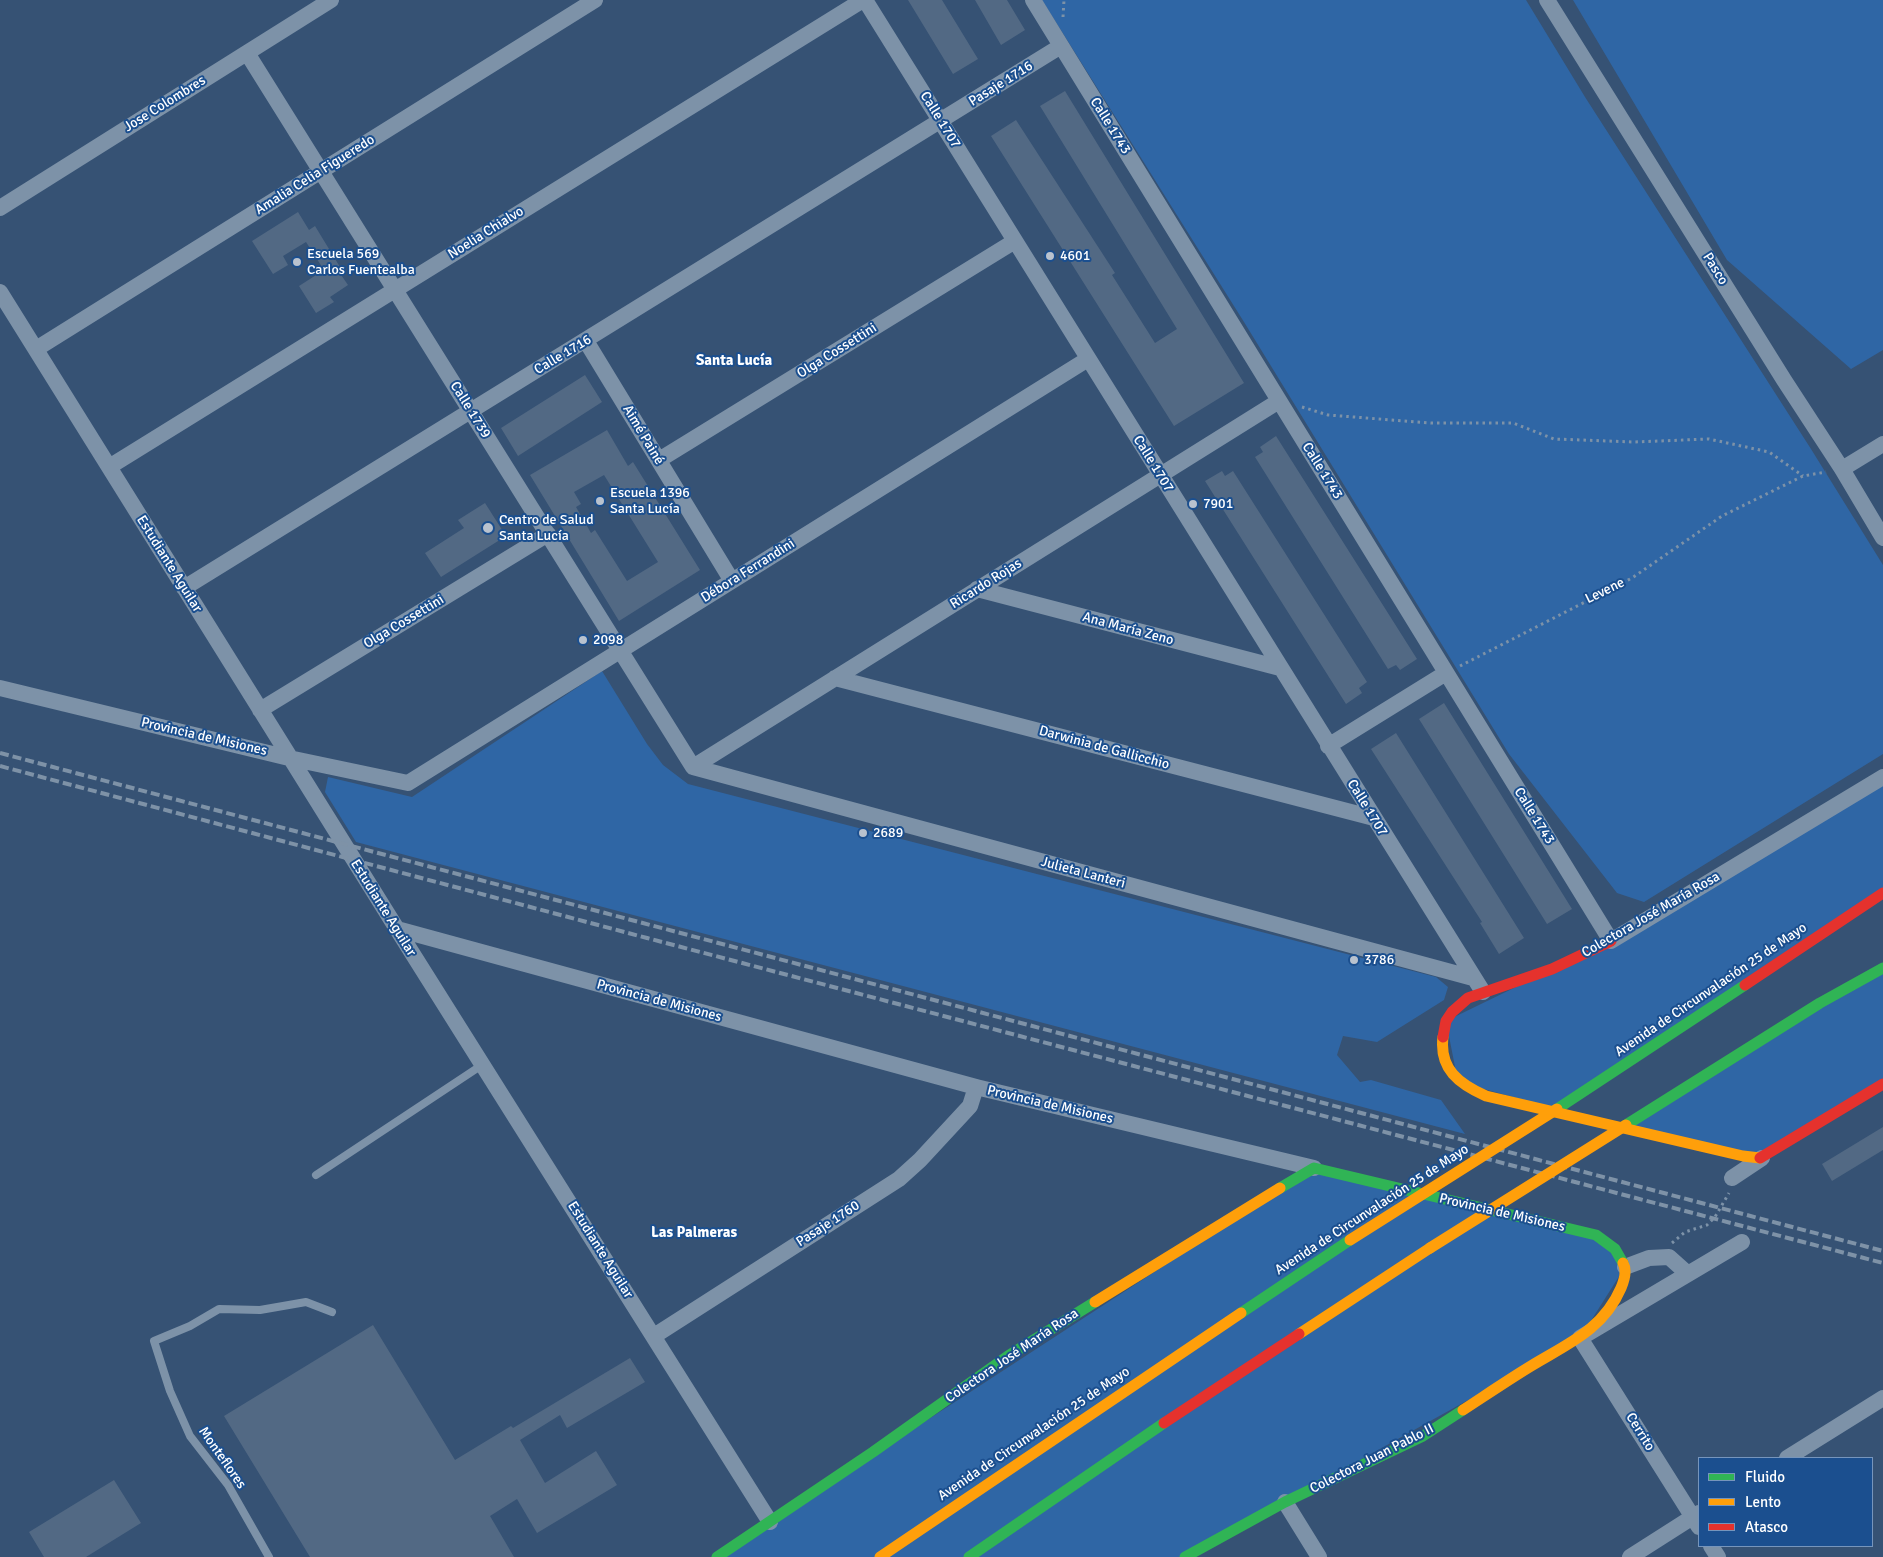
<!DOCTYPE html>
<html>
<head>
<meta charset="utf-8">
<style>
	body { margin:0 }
	#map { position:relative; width:1883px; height:1557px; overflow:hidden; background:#365274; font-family:Signika,sans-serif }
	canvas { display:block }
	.legend { position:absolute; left:1698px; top:1457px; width:175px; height:90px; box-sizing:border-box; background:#1b4f8f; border:1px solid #7695bc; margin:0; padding:6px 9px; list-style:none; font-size:15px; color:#fff }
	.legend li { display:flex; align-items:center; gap:10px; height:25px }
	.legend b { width:25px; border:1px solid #7695bc }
</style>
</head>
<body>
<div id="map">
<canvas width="1883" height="1557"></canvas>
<ul class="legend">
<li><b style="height:6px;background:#30b455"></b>Fluido</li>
<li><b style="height:6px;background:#ff9f0a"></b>Lento</li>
<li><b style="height:6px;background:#e5322d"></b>Atasco</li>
</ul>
</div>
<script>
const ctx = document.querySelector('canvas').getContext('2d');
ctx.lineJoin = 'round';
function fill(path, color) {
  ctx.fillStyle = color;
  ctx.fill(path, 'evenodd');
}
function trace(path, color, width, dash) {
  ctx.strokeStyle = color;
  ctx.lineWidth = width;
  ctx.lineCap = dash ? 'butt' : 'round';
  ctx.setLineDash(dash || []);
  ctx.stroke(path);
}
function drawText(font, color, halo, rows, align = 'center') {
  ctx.font = font + ' Signika,sans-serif';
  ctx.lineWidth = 4;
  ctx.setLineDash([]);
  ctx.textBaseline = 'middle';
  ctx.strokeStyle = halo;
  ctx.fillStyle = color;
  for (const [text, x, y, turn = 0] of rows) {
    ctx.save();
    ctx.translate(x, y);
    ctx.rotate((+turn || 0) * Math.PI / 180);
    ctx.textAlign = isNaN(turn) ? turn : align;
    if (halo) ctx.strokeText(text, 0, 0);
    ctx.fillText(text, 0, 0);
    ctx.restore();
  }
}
fill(new Path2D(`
	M1042,0H1526L1585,97L1811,449L1883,565V754L1644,902L1617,893L1509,754L1244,322Z
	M1573,0H1883V350L1851,369L1727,260Z
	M602,671L647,744L663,765L688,784L1436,977L1448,987L1444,1000L1377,1042L1343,1036L1337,1055L1360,1082L1371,1080L1441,1100L1465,1134L356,842L325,792L328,777L412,797Z
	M1883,777V893L1557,1109L1458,1082L1446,1021L1553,969Z
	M1883,968V1084L1762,1158L1626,1125Z
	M1314,1168L1596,1235L1625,1267L1580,1338L1185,1557H717Z`), '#2f66a5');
fill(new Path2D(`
	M908,0H942L978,59L953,74Z
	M975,0H1007L1025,30L1001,45Z
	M1065,91L1244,383L1174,426L991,136L1016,120L1115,273L1112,275L1155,343L1177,329L1040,106Z
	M298,212L309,230L315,226L340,267L337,269L348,285L330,297L334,302L316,313L299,286L324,270L306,242L283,256L288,265L273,274L252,241Z
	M585,375L602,402L518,456L501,428Z
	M607,430L628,466L633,462L700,570L619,621L530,475ZM604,475L658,562L627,581L595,530L591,533L576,507L581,504L574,492Z
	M1276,436L1417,659L1400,670L1396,665L1388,669L1255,457L1263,452L1260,447Z
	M1222,471L1225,476L1233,471L1367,682L1359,688L1362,693L1346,704L1205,481Z
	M485,503L506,536L441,577L425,553L464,528L458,520Z
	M1444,703L1572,909L1547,924L1419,719Z
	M1396,733L1524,938L1499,954L1480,923L1482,922L1371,749Z
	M1883,1127V1150L1832,1181L1822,1164Z
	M373,1325L455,1460L511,1426L513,1428L630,1358L645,1382L567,1428L560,1415L520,1440L545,1483L596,1451L617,1485L537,1533L517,1499L490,1516L514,1557H310L224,1416Z
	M114,1480L141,1523L86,1557H44L29,1532Z`), '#526984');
trace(new Path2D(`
	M1063,17L1064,0
	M1302,407L1328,415L1431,423H1513L1554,439L1634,442L1709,439L1769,452L1803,476
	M1460,666L1632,578L1722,516L1803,476L1826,472
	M1672,1243L1685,1232L1707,1225L1715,1217L1729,1193`), '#7d92a8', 3, [2.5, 4]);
trace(new Path2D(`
	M316,1175L482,1065
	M269,1557L228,1485L190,1436L170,1391L154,1341L190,1326L219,1309L260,1310L306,1302L332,1312`), '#7d92a8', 8);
trace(new Path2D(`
	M865,0L1483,992
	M1033,0L1611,941L1883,777
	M1547,0L1784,380L1842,469L1883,538
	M247,53L693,767
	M0,208L331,0
	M0,292L397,929L770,1522
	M586,341L732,581
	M36,349L595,0
	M659,460L1015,241
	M109,467L863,0
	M1842,469L1883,444
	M184,588L1061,46
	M977,589L1280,668
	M835,678L1374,818
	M0,688L289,758L408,783L1088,359
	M260,710L548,534
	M1328,746L1446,673
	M693,767L1473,978
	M693,767L1279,401
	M397,929L976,1087L1314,1168
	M1732,1178L1762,1158
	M1625,1267L1649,1258L1669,1257L1688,1274
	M654,1336L899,1179L920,1160L970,1106L976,1087
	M1787,1458L1883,1398
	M1285,1502L1319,1557
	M1699,1527L1580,1338L1742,1242
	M1711,1546L1718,1557
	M1630,1557L1699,1513`), '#7d92a8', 16);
trace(new Path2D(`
	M1557,1109L1745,985
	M1626,1125L1820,1003L1883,968
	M1280,1188L1314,1168L1596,1235L1615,1249L1623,1263
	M1241,1313L1350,1240
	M717,1557L873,1452L1008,1356L1095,1302
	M969,1557L1164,1423
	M1185,1557L1285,1502L1423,1436L1463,1410`), '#30b455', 11);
trace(new Path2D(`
	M1443,1037C1439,1069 1459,1084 1486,1096L1743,1156L1760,1158
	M1095,1302L1280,1188
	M1299,1334L1430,1248
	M1463,1410C1486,1395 1508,1380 1531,1366C1567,1344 1603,1330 1621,1288C1624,1281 1627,1270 1623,1263
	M880,1557L1241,1313`), '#ff9f0a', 11);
trace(new Path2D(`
	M1745,985L1883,893
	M1443,1037L1446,1021L1452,1012L1468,998L1552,969L1611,941
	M1760,1158L1883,1084
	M1164,1423L1299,1334`), '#e5322d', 11);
trace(new Path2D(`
	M0,753L1883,1251
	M0,766L647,938L1883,1263`), '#7e92a7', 4, [9, 4]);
trace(new Path2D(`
	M1350,1240L1557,1109
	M1430,1248L1626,1125`), '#ff9f0a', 11);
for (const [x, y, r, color] of [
	[1050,256,5,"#b9c2ce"],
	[297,262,5,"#b9c2ce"],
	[600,501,5,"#b9c2ce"],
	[1193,504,5,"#b9c2ce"],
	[488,528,6,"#b9c2ce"],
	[583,640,5,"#b9c2ce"],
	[863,833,5,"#b9c2ce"],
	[1354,960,5,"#b9c2ce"]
]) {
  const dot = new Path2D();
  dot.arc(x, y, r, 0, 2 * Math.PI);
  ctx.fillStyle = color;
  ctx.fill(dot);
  trace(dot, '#1b4f8f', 2);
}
drawText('14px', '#fff', '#1b4f8f', [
	["Pasaje 1716",1001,84,-32],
	["Jose Colombres",165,104,-32],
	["Calle 1707",940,120,58],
	["Calle 1743",1110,126,58],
	["Amalia Celia Figueredo",315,175,-32],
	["Noelia Chialvo",486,233,-32],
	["Pasco",1715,269,58],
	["Olga Cossettini",837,351,-32],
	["Calle 1716",563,355,-31],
	["Calle 1739",470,410,58],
	["Aimé Painé",643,435,59],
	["Calle 1707",1153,464,58],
	["Calle 1743",1322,471,58],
	["Estudiante Aguilar",169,564,58],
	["Débora Ferrandini",748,571,-32],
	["Ricardo Rojas",986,584,-32],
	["Levene",1605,591,-26],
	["Olga Cossettini",404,622,-31],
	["Ana María Zeno",1128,629,15],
	["Provincia de Misiones",204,737,13],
	["Darwinia de Gallicchio",1104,748,15],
	["Calle 1707",1367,808,58],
	["Calle 1743",1534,816,58],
	["Julieta Lanteri",1083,873,15],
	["Estudiante Aguilar",383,908,58],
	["Colectora José María Rosa",1651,915,-30],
	["Avenida de Circunvalación 25 de Mayo",1711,990,-34],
	["Provincia de Misiones",659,1001,15],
	["Provincia de Misiones",1050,1105,13],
	["Avenida de Circunvalación 25 de Mayo",1372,1210,-33],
	["Provincia de Misiones",1502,1213,13],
	["Pasaje 1760",828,1224,-33],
	["Estudiante Aguilar",600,1250,58],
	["Colectora José María Rosa",1012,1356,-34],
	["Cerrito",1640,1432,58],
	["Avenida de Circunvalación 25 de Mayo",1034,1434,-34],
	["Monteflores",222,1458,55],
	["Colectora Juan Pablo II",1372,1459,-27]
]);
drawText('14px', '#fff', '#1b4f8f', [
	["Escuela 569",307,254],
	["Carlos Fuentealba",307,270],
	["4601",1060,256],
	["Escuela 1396",610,493],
	["Santa Lucía",610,509],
	["7901",1203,504],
	["Centro de Salud",499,520],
	["Santa Lucía",499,536],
	["2098",593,640],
	["2689",873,833],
	["3786",1364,960]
], 'left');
drawText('bold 15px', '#fff', '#1b4f8f', [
	["Santa Lucía",734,361],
	["Las Palmeras",694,1233]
]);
</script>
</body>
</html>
